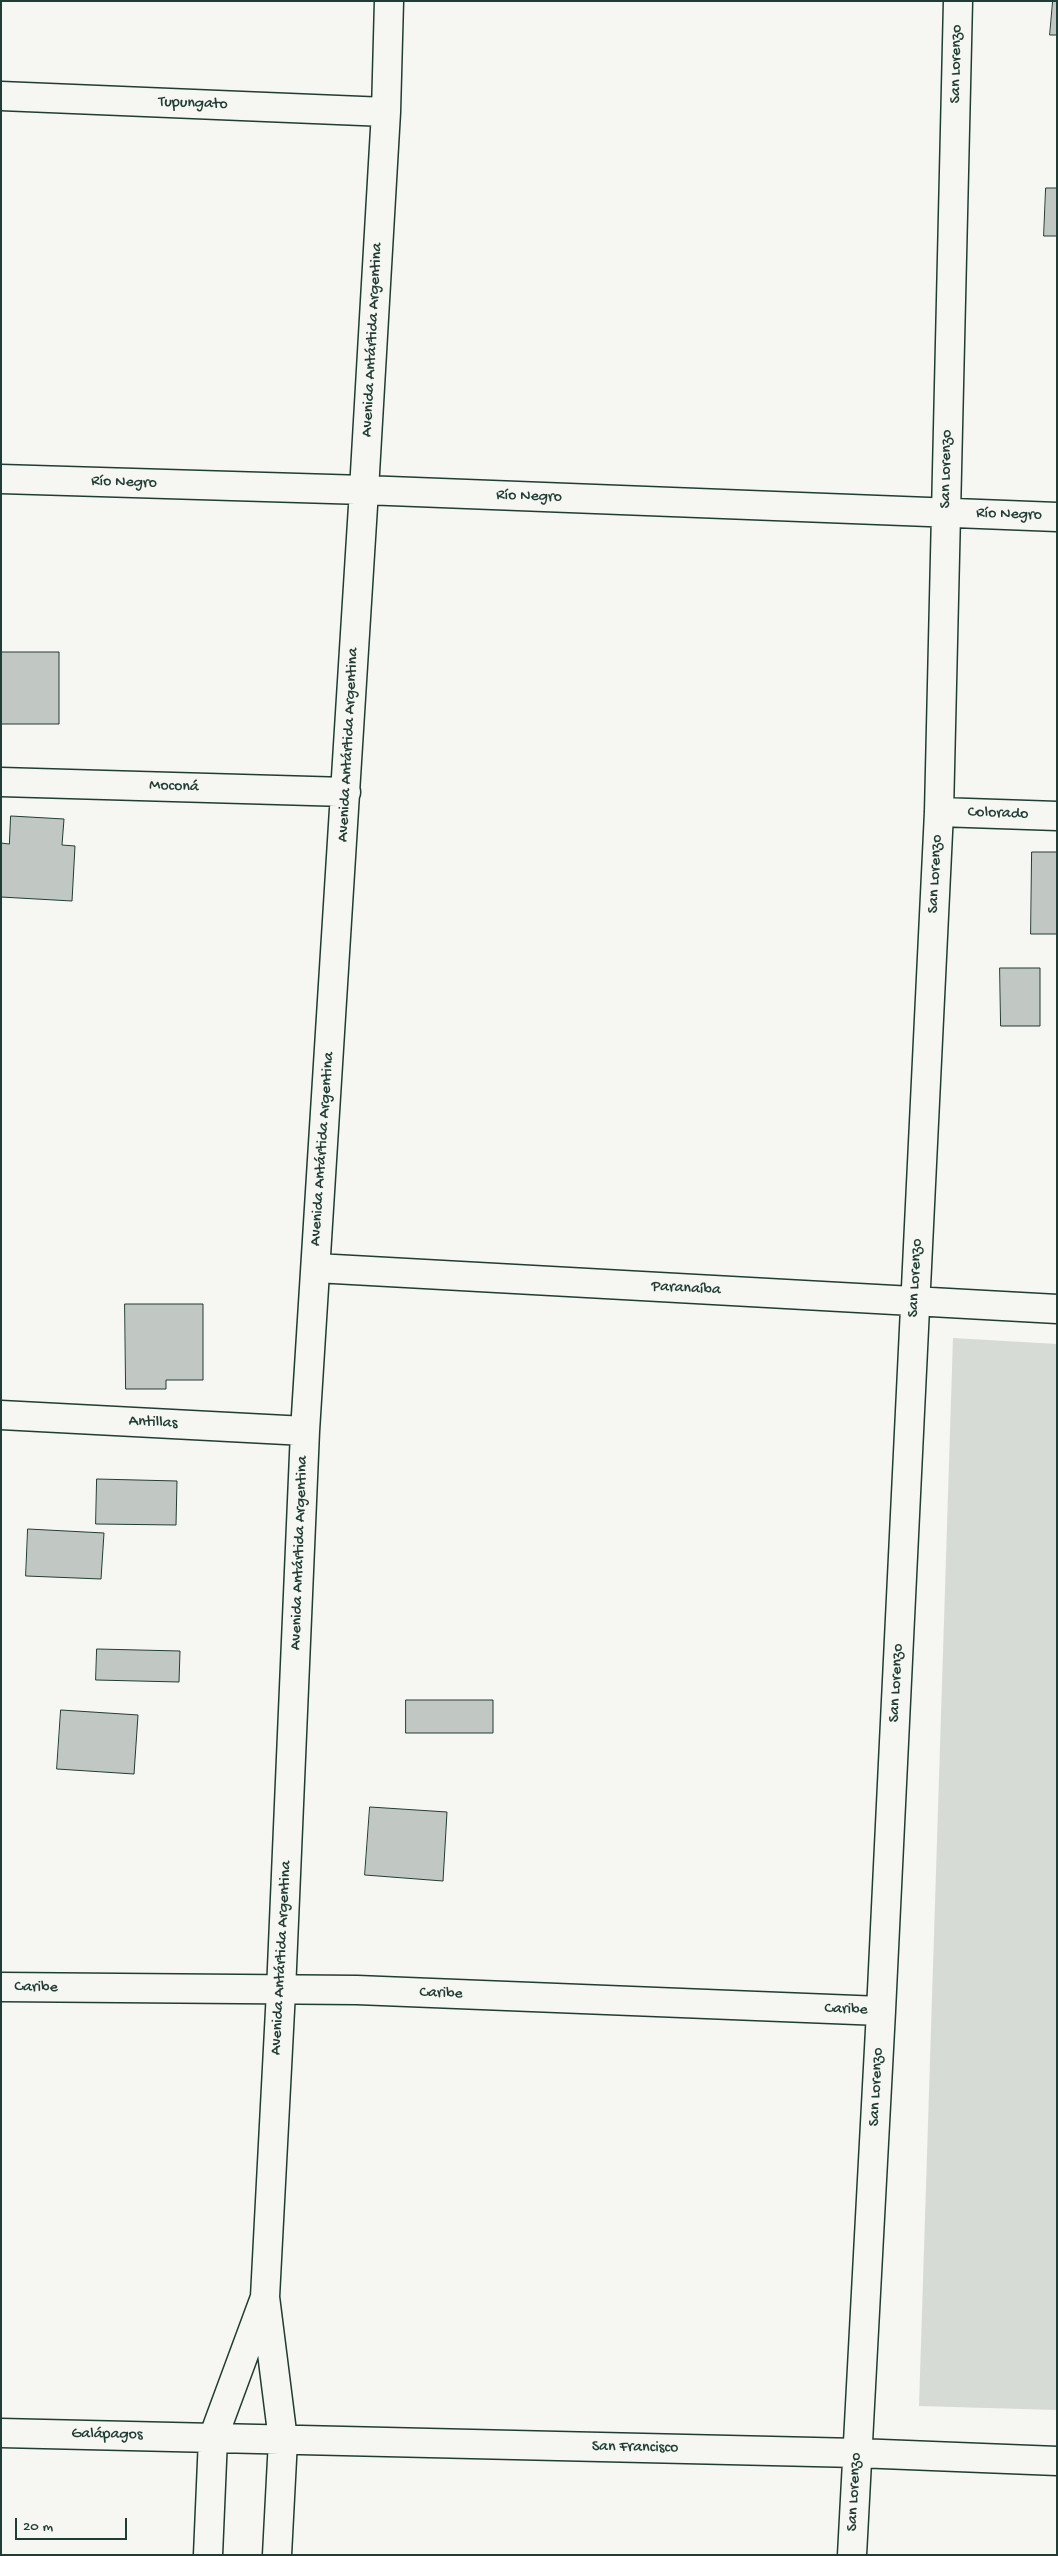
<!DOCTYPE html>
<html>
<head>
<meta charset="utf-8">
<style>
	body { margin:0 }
	#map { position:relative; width:1058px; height:2556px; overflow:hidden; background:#f6f6f2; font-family:"Gochi Hand",sans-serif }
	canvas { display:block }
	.frame { position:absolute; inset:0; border:2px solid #1f3d34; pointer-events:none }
	.scale { position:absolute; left:15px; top:2518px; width:112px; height:22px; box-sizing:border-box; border:2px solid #1f3d34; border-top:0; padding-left:6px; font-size:15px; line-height:18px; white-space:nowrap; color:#1f3d34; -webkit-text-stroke:4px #f6f6f2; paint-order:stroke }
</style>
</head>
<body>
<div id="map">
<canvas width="1058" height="2556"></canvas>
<div class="frame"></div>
<div class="scale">20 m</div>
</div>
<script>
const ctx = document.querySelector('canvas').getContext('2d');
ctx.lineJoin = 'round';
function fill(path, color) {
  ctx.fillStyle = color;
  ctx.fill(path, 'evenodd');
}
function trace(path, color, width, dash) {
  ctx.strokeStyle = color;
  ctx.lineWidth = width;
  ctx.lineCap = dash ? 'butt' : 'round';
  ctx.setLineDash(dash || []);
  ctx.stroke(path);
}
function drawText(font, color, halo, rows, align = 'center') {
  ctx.font = font + ' "Gochi Hand",sans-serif';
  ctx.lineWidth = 4;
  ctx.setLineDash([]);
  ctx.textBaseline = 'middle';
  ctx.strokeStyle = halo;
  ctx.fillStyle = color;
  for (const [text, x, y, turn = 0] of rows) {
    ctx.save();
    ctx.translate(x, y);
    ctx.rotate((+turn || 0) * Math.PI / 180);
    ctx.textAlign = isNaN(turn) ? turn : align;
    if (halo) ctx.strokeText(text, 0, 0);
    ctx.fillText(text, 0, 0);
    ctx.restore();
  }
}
fill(new Path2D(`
	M953,1338L1057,1344V2410L919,2406Z`), '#d6dbd6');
const building = new Path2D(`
	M1053,1H1057V35H1050Z
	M1046,188H1057V236H1044Z
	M1,652H59V724H1Z
	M11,816L64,819L62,845L75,846L72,901L1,897V843L9,844Z
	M1032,852H1057V934H1031Z
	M1000,968H1040V1026H1001Z
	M125,1304H203V1380H166V1389H126Z
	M97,1479L177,1481L176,1525L96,1524Z
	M28,1529L104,1533L101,1579L26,1576Z
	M97,1649L180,1651L179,1682L96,1680Z
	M406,1700H493V1733H406Z
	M61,1710L138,1715L134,1774L57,1769Z
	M370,1807L447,1812L443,1881L365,1875Z`);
fill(building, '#c1c8c3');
trace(building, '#1f3d34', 1);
const minor = new Path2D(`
	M1,96L386,112
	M1,479L364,490L1057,517
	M1,782L346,792
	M939,812L1057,816
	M316,1268L1057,1309
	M1,1415L305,1431
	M1,1987L357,1990L881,2011
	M1,2433L857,2453L1057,2461
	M208,2555L213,2438L264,2300
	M277,2555L283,2440L265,2297L281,1991L305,1431L364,490L386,112L389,1
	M852,2555L881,2011L939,812L958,1`);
trace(minor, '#1f3d34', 31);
trace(minor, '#f6f6f2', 28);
drawText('16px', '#1f3d34', '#f6f6f2', [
	["San Lorenzo",957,64,-89],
	["Tupungato",193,104,2],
	["Avenida Antártida Argentina",373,340,-87],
	["San Lorenzo",947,469,-89],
	["Río Negro",124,483,2],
	["Río Negro",529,497,2],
	["Río Negro",1009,515,2],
	["Avenida Antártida Argentina",349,745,-87],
	["Moconá",174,787,2],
	["Colorado",998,814,2],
	["San Lorenzo",936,874,-87],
	["Avenida Antártida Argentina",323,1149,-86],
	["San Lorenzo",916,1278,-87],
	["Paranaíba",686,1289,3],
	["Antillas",153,1423,3],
	["Avenida Antártida Argentina",300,1553,-88],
	["San Lorenzo",897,1683,-87],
	["Avenida Antártida Argentina",282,1958,-87],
	["Caribe",36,1988,1],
	["Caribe",441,1994,2],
	["Caribe",846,2010,2],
	["San Lorenzo",877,2087,-87],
	["Galápagos",107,2435,1],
	["San Francisco",635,2448,1],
	["San Lorenzo",855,2492,-87]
]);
</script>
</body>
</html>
